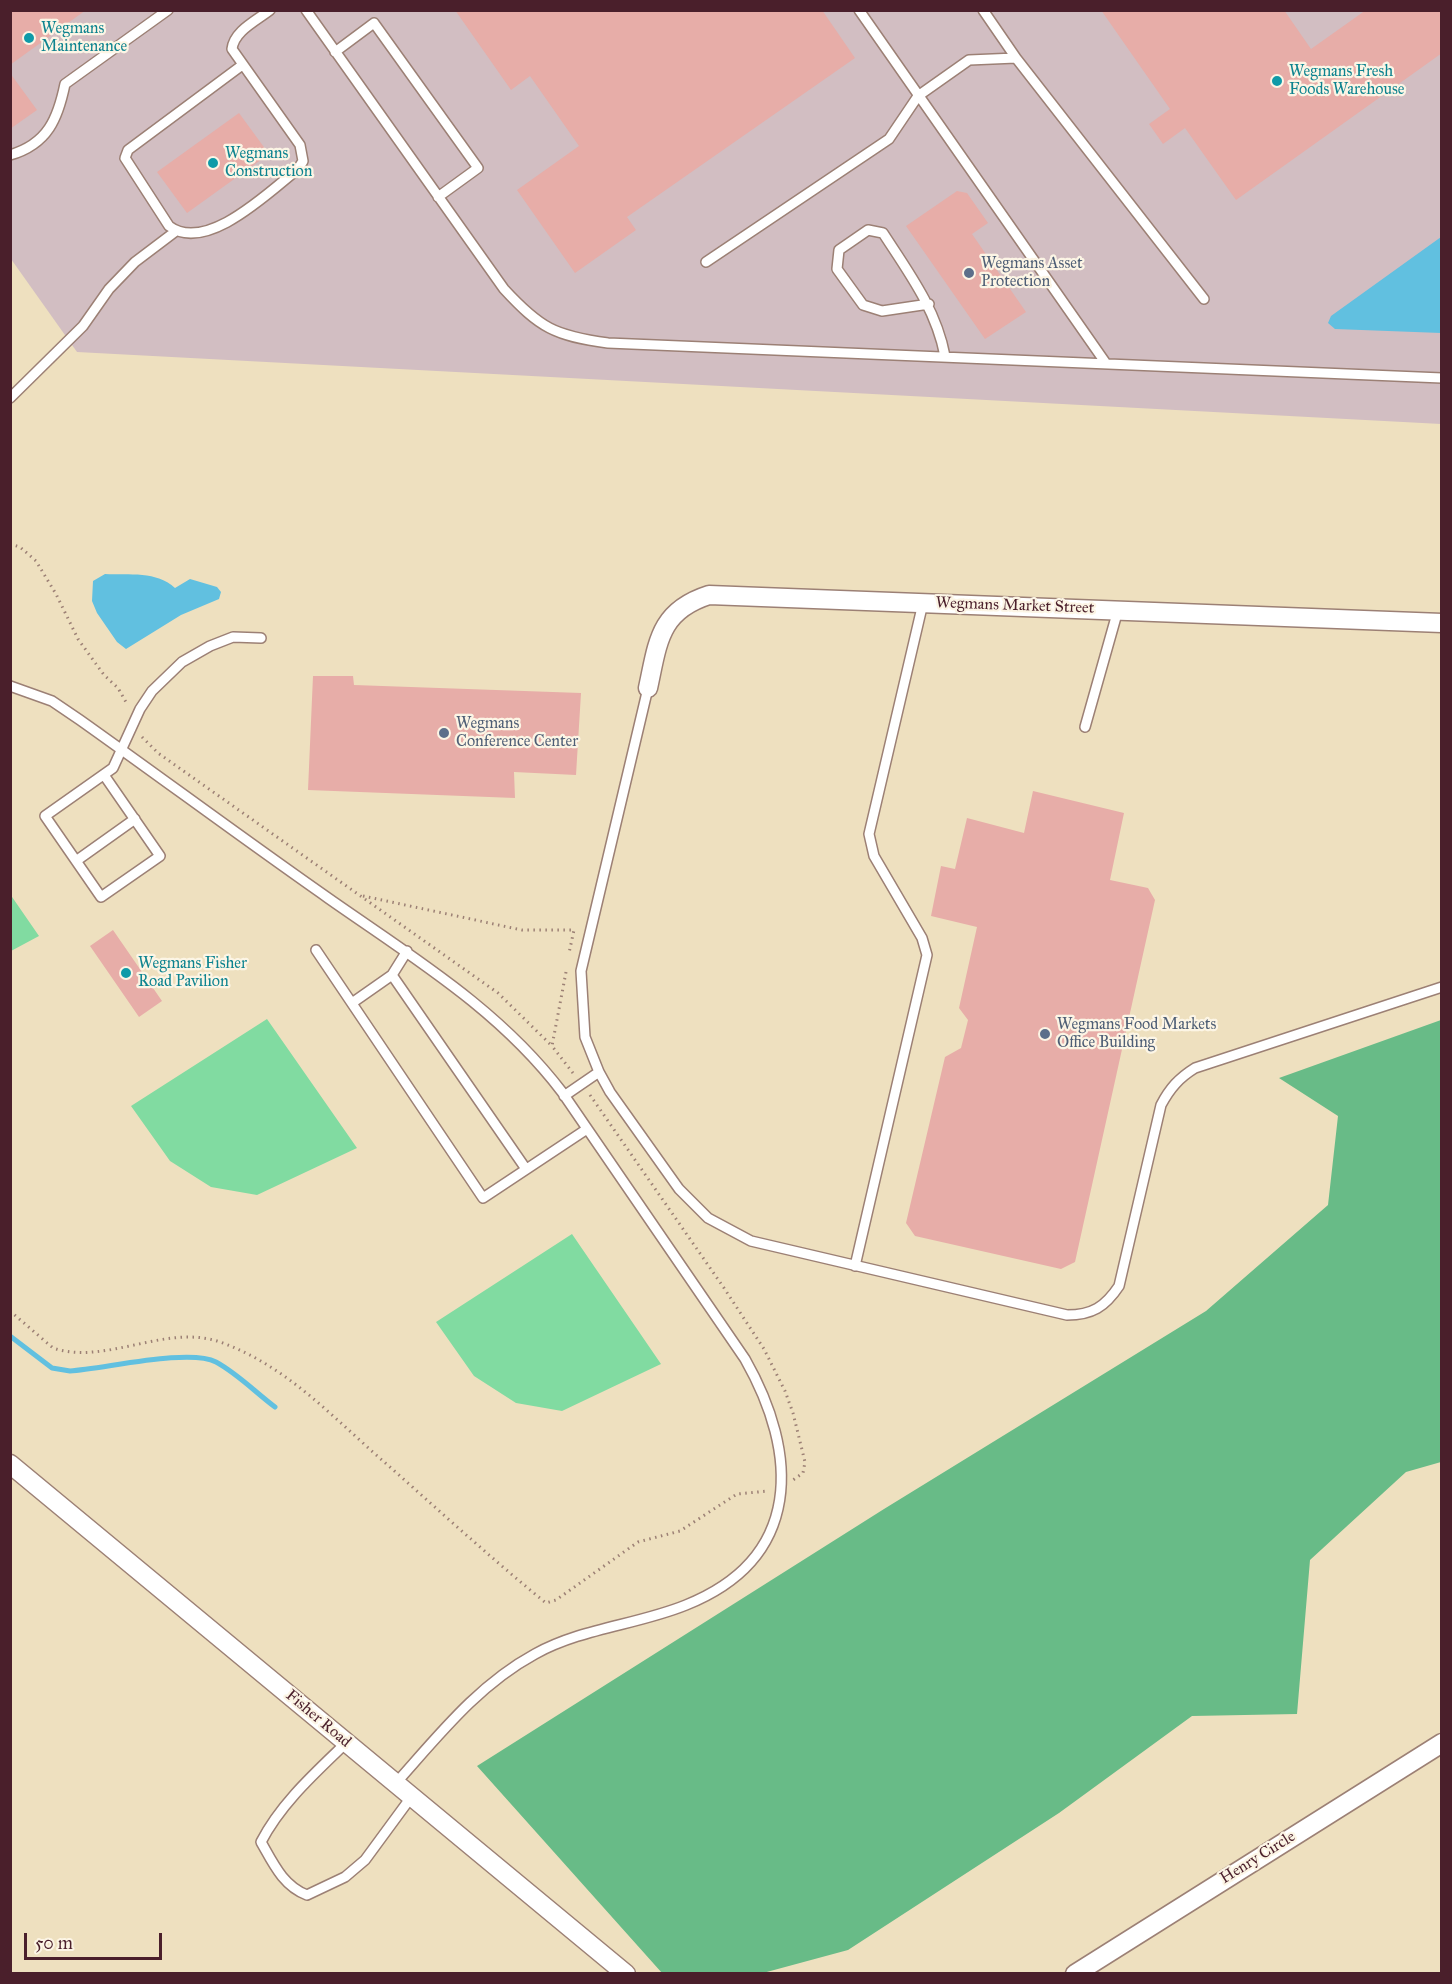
<!DOCTYPE html>
<html>
<head>
<meta charset="utf-8">
<style>
	body { margin:0 }
	#map { position:relative; width:1452px; height:1984px; overflow:hidden; background:#eee0bf; font-family:"IM FELL Great Primer",serif }
	canvas { display:block }
	.frame { position:absolute; inset:0; border:12px solid #4a1f2b; pointer-events:none }
	.scale { position:absolute; left:24px; top:1933px; width:138px; height:27px; box-sizing:border-box; border:3px solid #4a1f2b; border-top:0; padding-left:8px; font-size:18px; line-height:21px; white-space:nowrap; color:#4a1f2b; -webkit-text-stroke:4px #fcf5e5; paint-order:stroke }
</style>
</head>
<body>
<div id="map">
<canvas width="1452" height="1984"></canvas>
<div class="frame"></div>
<div class="scale">50 m</div>
</div>
<script>
const ctx = document.querySelector('canvas').getContext('2d');
ctx.lineJoin = 'round';
function fill(path, color) {
  ctx.fillStyle = color;
  ctx.fill(path, 'evenodd');
}
function trace(path, color, width, dash) {
  ctx.strokeStyle = color;
  ctx.lineWidth = width;
  ctx.lineCap = dash ? 'butt' : 'round';
  ctx.setLineDash(dash || []);
  ctx.stroke(path);
}
function drawText(font, color, halo, rows, align = 'center') {
  ctx.font = font + ' "IM FELL Great Primer",serif';
  ctx.lineWidth = 4.5;
  ctx.setLineDash([]);
  ctx.textBaseline = 'middle';
  ctx.strokeStyle = halo;
  ctx.fillStyle = color;
  for (const [text, x, y, turn = 0] of rows) {
    ctx.save();
    ctx.translate(x, y);
    ctx.rotate((+turn || 0) * Math.PI / 180);
    ctx.textAlign = isNaN(turn) ? turn : align;
    if (halo) ctx.strokeText(text, 0, 0);
    ctx.fillText(text, 0, 0);
    ctx.restore();
  }
}
fill(new Path2D(`
	M10,11H1441V424L77,352L11,259Z`), '#d2bec2');
fill(new Path2D(`
	M10,894L39,936L11,951H10Z
	M267,1019L357,1148L257,1195L211,1187L170,1161L131,1106Z
	M572,1234L661,1364L562,1411L516,1403L474,1376L436,1322Z`), '#81dba1');
fill(new Path2D(`
	M1441,1020V1462L1406,1472L1310,1560L1297,1714L1192,1716L1059,1813L848,1950L763,1973H662L477,1766L884,1509L1206,1311L1328,1205L1338,1116L1279,1078Z`), '#68bb87');
fill(new Path2D(`
	M1441,237V333L1335,329L1328,323L1331,316Z
	M105,574C129,575 157,571 175,588L190,579L217,587L221,592L219,599L181,615L126,649L117,642L97,613L92,601L93,581Z`), '#61c0e0');
trace(new Path2D(`
	M10,1336L52,1368L70,1371C104,1369 189,1348 216,1362C238,1374 255,1392 275,1407`), '#61c0e0', 5);
fill(new Path2D(`
	M10,10H86L10,65Z
	M455,10H822L855,58L627,217L636,230L575,273L517,190L579,146L530,76L511,90Z
	M1101,10H1284L1311,49L1366,10H1442V53L1236,200L1185,128L1163,144L1149,124L1170,109Z
	M10,73L37,110L10,129Z
	M239,113L269,154L187,213L157,172Z
	M957,191L967,193L988,223L972,234L1026,312L985,339L906,226Z
	M313,676H353L354,685L581,693L576,775L514,772L515,798L308,790Z
	M1033,791L1124,813L1110,880L1148,888L1155,900L1075,1262L1061,1269L915,1236L906,1223L945,1057L961,1048L968,1020L959,1008L977,927L931,916L941,866L955,869L967,818L1024,833Z
	M113,930L162,1001L139,1017L90,946Z`), '#e7ada8');
const service = new Path2D(`
	M306,10L504,289C540,328 555,336 608,343L1442,378
	M859,10L1105,362
	M983,10L1016,58
	M335,52L374,23L478,168L438,197
	M241,66L128,150L125,158L169,226C206,254 269,192 298,169L303,161L300,145L232,49C234,31 256,21 270,10
	M10,155C48,144 58,118 65,84L168,10
	M706,262L889,139L918,96L969,60L1016,58L1204,299
	M929,304L882,311L863,305L837,269L839,250L868,230L883,233C909,273 936,309 945,356
	M10,398L83,326L109,289L135,262L176,231
	M10,686L52,701L80,720C163,779 245,840 328,898C412,957 499,1009 562,1092L745,1359C799,1454 803,1558 686,1605C637,1625 582,1628 535,1654C478,1685 439,1735 396,1783
	M648,688L581,971L585,1037L599,1072L610,1092L679,1189L708,1218L751,1241L1067,1315C1092,1315 1105,1307 1119,1286L1161,1105C1170,1088 1179,1078 1195,1068L1442,987
	M1085,727L1118,610
	M104,775L160,856L101,897L45,816L113,768L140,709L152,691L182,662L210,646L233,637L261,638
	M76,861L135,819
	M316,950L483,1198L587,1129
	M392,975L407,951
	M352,1003L392,975L526,1169
	M564,1096L599,1072
	M855,1266L927,955L922,938L874,856L869,834L923,603
	M347,1742C316,1772 281,1803 261,1842C273,1863 283,1886 307,1895L345,1877L365,1860L412,1796`);
const minor = new Path2D(`
	M648,688C658,642 659,611 709,595L1442,623
	M10,1464L626,1974
	M1075,1974L1442,1743`);
trace(service, '#9c8075', 12);
trace(minor, '#9c8075', 21);
trace(new Path2D(`
	M10,544L20,547L36,561L56,594L78,639L104,675L118,688L127,704
	M142,737L158,753L498,993L552,1046
	M363,896L522,930H574L569,953
	M566,972L552,1046L573,1073
	M590,1095L724,1288L764,1349L785,1391L793,1413L805,1462L803,1473L793,1480
	M10,1311L53,1348C105,1366 166,1323 220,1342C282,1364 326,1410 374,1453C431,1503 487,1555 546,1603L556,1600L638,1542L680,1531L737,1494L768,1491`), '#9c8075', 3, [1.5, 4.5]);
trace(service, '#fff', 9);
trace(minor, '#fff', 18);
for (const [x, y, r, color] of [
	[29,38,6,"#0f9aa8"],
	[1277,81,6,"#0f9aa8"],
	[213,163,6,"#0f9aa8"],
	[969,273,6,"#5c6f8a"],
	[444,733,6,"#5c6f8a"],
	[126,973,6,"#0f9aa8"],
	[1045,1034,6,"#5c6f8a"]
]) {
  const dot = new Path2D();
  dot.arc(x, y, r, 0, 2 * Math.PI);
  ctx.fillStyle = color;
  ctx.fill(dot);
  trace(dot, '#fcf5e5', 2);
}
drawText('16px', '#0d838f', '#fcf5e5', [
	["Wegmans",41,29],
	["Maintenance",41,47],
	["Wegmans Fresh",1289,72],
	["Foods Warehouse",1289,90],
	["Wegmans",225,154],
	["Construction",225,172],
	["Wegmans Fisher",138,964],
	["Road Pavilion",138,982]
], 'left');
drawText('16px', '#4e5e75', '#fcf5e5', [
	["Wegmans Asset",981,264],
	["Protection",981,282],
	["Wegmans",456,724],
	["Conference Center",456,742],
	["Wegmans Food Markets",1057,1025],
	["Office Building",1057,1043]
], 'left');
drawText('16px', '#4a1f2b', '#fcf5e5', [
	["Wegmans Market Street",1015,606,2],
	["Fisher Road",318,1719,40],
	["Henry Circle",1258,1858,-32]
]);
</script>
</body>
</html>
